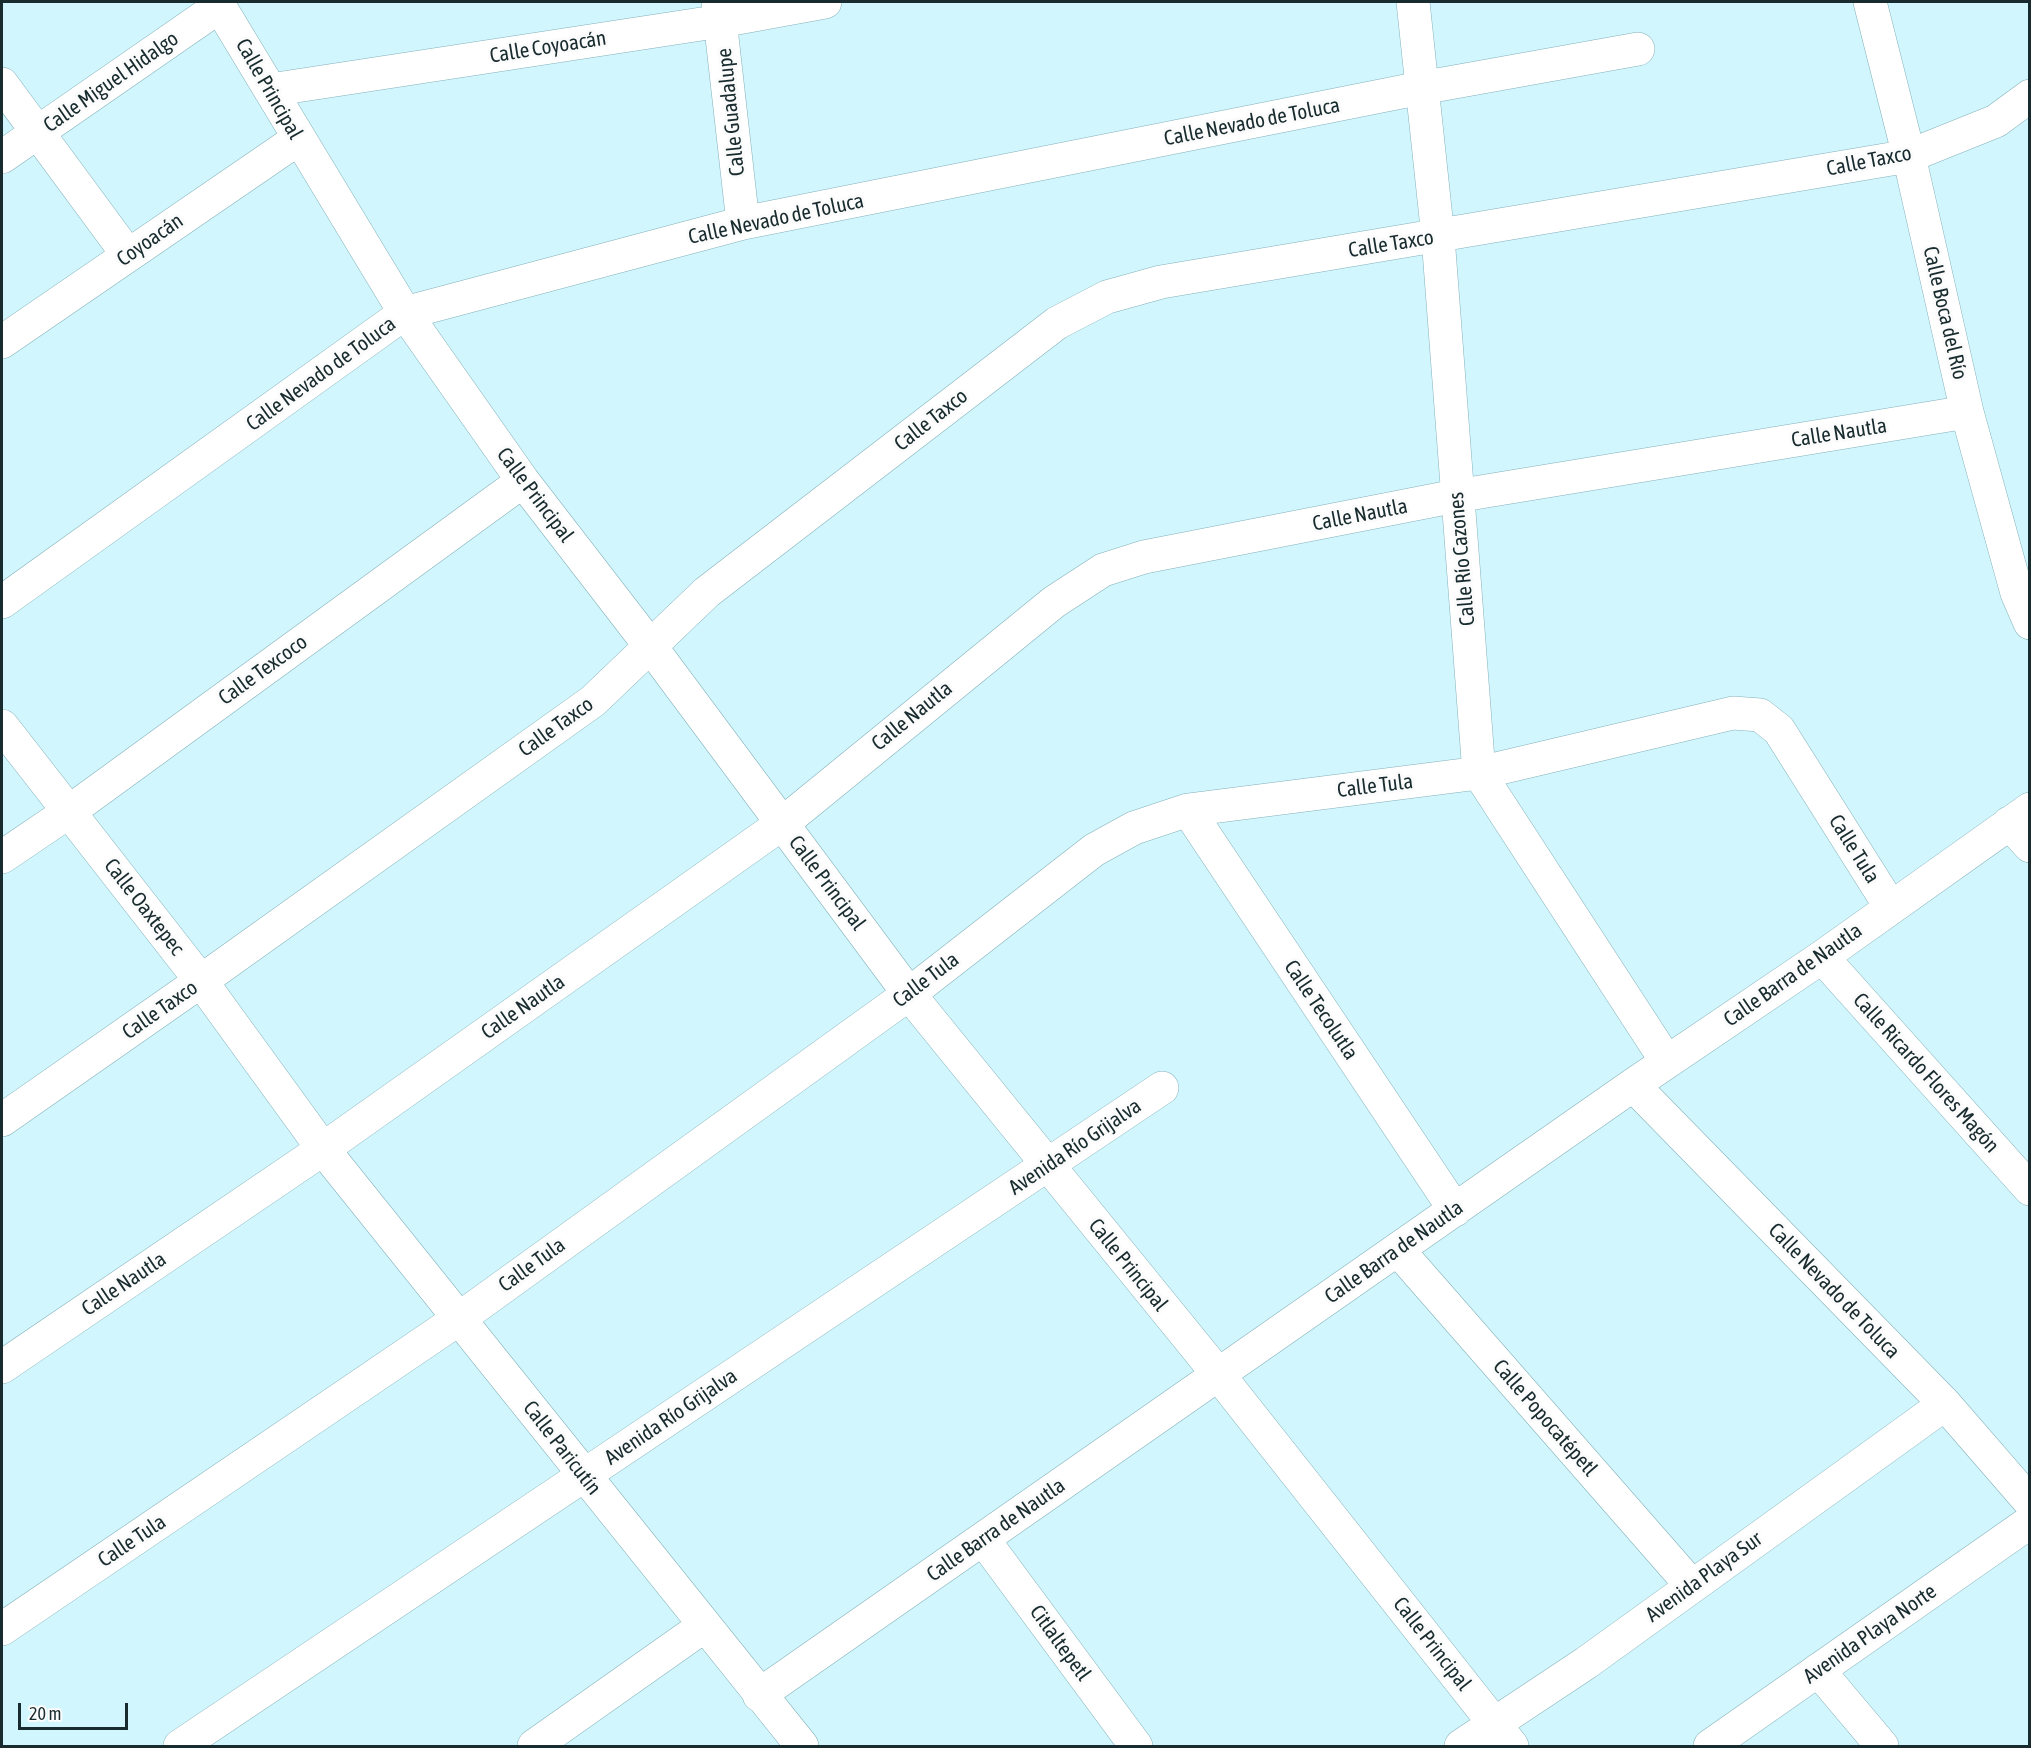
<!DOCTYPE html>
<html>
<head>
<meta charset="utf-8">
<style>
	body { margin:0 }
	#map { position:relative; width:2031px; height:1748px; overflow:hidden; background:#d1f6fd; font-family:"Asap Condensed",sans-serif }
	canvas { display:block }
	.frame { position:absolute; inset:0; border:3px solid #182b2e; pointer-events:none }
	.scale { position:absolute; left:18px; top:1703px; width:110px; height:27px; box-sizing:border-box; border:3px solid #182b2e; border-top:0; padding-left:8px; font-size:18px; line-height:21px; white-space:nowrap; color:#182b2e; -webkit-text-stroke:4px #fbfbfb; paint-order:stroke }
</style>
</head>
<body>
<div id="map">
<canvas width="2031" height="1748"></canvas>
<div class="frame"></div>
<div class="scale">20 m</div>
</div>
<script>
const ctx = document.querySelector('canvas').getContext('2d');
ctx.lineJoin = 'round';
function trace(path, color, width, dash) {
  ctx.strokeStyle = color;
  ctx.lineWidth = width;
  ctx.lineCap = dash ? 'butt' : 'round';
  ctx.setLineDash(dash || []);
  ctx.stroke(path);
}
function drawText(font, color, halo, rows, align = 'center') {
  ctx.font = font + ' "Asap Condensed",sans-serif';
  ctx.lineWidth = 6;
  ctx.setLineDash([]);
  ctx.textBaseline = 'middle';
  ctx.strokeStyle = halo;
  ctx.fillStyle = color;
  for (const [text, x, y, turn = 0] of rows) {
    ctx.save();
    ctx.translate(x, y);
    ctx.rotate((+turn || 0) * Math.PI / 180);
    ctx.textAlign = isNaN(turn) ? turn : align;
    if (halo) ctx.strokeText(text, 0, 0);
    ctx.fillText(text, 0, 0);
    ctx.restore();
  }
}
const minor = new Path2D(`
	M217,2L405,313L523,481L651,647L909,994L1218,1374L1512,1746
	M718,2L743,223
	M1413,2L1438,237L1479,773L1667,1062
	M1870,2L1909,156L1967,412L2017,593L2030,623
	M2,84L128,255
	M270,90L721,21L825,2
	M2,157L220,6
	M2,342L298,139
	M2,602L405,313L743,223L1421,88L1638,49
	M2,726L201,981L323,1149L802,1746
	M1188,810L1455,1210
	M2009,823L2030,846
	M2,857L70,811L523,481
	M1822,957L2030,1189
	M1633,1085L1945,1404L2030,1502
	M2,1120L201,981L593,701L707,592L1057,323L1107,297L1161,282L1909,156L1996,121L2030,96
	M1398,1250L1692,1586
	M2,1367L323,1149L783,823L1054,602L1103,570L1144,557L1456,496L1967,412
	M983,1539L1136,1746
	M2,1629L460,1318L909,994L1094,850L1134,828L1188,810L1479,773L1733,713L1760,715L1779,730L1890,906
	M1818,1670L1882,1746
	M759,1695L1633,1085L1822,957L2030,809
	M180,1746L1162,1088
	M534,1746L704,1626
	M1461,1746L1586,1663L1945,1404
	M1710,1746L2030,1522`);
trace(minor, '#84b1ba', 34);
trace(minor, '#fff', 33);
drawText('21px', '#182b2e', '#fbfbfb', [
	["Calle Coyoacán",548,47,-9],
	["Calle Miguel Hidalgo",111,82,-35],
	["Calle Principal",269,89,60],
	["Calle Guadalupe",731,112,-96],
	["Calle Nevado de Toluca",1252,122,-11],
	["Calle Taxco",1869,161,-11],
	["Calle Nevado de Toluca",776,219,-12],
	["Coyoacán",150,240,-35],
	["Calle Taxco",1391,244,-9],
	["Calle Boca del Río",1945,313,77],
	["Calle Nevado de Toluca",321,374,-36],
	["Calle Taxco",931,420,-38],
	["Calle Nautla",1839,433,-9],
	["Calle Principal",535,495,53],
	["Calle Nautla",1360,515,-11],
	["Calle Río Cazones",1462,559,-95],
	["Calle Texcoco",263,670,-36],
	["Calle Nautla",912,716,-39],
	["Calle Taxco",556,727,-36],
	["Calle Tula",1375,786,-7],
	["Calle Tula",1854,849,58],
	["Calle Principal",827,883,53],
	["Calle Oaxtepec",144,907,52],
	["Calle Barra de Nautla",1793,975,-35],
	["Calle Tula",926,980,-37],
	["Calle Nautla",523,1007,-35],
	["Calle Taxco",160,1010,-35],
	["Calle Tecolutla",1321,1010,56],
	["Calle Ricardo Flores Magón",1926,1073,48],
	["Avenida Río Grijalva",1075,1147,-34],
	["Calle Barra de Nautla",1394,1252,-35],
	["Calle Tula",532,1265,-36],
	["Calle Principal",1128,1265,51],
	["Calle Nautla",124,1284,-34],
	["Calle Nevado de Toluca",1834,1291,46],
	["Avenida Río Grijalva",671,1417,-34],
	["Calle Popocatépetl",1545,1418,49],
	["Calle Paricutín",562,1448,52],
	["Calle Barra de Nautla",996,1530,-35],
	["Calle Tula",132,1541,-34],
	["Avenida Playa Sur",1704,1577,-36],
	["Avenida Playa Norte",1870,1634,-35],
	["Citlaltepetl",1060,1643,54],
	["Calle Principal",1432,1644,52]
]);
</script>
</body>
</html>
